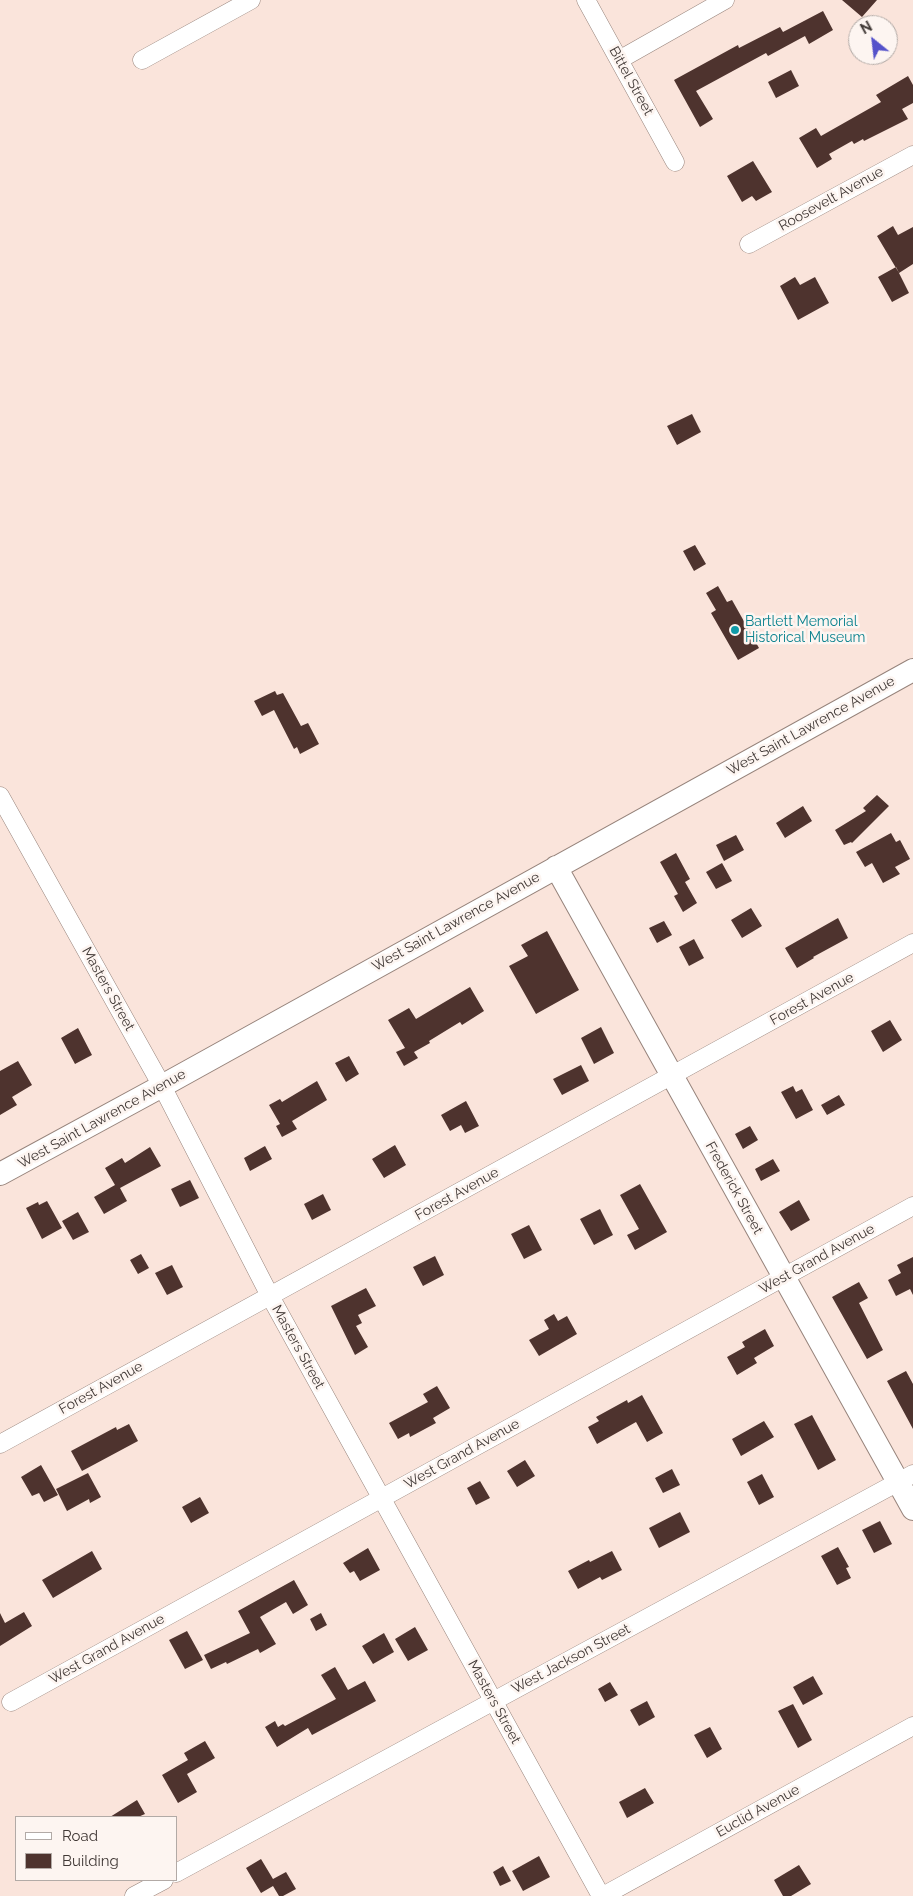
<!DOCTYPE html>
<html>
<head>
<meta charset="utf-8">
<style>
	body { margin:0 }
	#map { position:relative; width:913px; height:1896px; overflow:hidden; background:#fae4db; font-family:Raleway,sans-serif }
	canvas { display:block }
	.legend { position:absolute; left:15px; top:1816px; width:162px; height:65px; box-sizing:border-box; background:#fdf5f1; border:1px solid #b2aaa6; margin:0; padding:6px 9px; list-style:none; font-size:15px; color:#413936 }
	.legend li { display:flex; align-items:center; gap:10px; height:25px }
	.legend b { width:25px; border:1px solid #b2aaa6 }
	.north { position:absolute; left:848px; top:15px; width:50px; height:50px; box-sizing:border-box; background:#fdf5f1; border:1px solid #b2aaa6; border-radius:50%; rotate:331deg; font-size:14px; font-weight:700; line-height:20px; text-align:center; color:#413936 }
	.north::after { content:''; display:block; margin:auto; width:18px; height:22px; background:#5552ca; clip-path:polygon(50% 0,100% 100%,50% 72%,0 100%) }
</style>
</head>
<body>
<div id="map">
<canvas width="913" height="1896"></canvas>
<ul class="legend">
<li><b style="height:6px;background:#fff"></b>Road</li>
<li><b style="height:14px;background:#4e332e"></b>Building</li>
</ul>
<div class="north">N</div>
</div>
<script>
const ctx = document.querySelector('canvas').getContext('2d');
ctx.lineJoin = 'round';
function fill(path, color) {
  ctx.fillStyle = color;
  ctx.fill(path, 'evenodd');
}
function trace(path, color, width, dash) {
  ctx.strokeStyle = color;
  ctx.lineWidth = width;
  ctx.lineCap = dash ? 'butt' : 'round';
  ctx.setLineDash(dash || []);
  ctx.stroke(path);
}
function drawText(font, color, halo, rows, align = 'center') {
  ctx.font = font + ' Raleway,sans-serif';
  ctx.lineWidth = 5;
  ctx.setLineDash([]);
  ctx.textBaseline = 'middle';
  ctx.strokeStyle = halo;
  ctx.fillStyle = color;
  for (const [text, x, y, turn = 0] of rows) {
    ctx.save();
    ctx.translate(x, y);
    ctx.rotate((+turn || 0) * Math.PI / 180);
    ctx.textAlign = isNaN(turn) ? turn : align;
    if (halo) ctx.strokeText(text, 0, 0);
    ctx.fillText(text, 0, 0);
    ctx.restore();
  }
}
fill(new Path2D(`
	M842,0H877L862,17Z
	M823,11L833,30L809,44L805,36L768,56L766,53L696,91L713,119L700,127L674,80L738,45L739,48L780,27L783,32Z
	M791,70L799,86L776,98L768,82Z
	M908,76L913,85V103L902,109L908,119L864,141L863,139L854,144L852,141L829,154L832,159L817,168L799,138L816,128L821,136L881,102L876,95Z
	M753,161L772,192L756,201L752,196L742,202L727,176Z
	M893,226L898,235L913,227V264L899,273L877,236Z
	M896,267L909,293L892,302L878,277Z
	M795,277L800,285L815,277L829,303L798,320L780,286Z
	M692,414L701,432L677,445L667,426Z
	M695,545L706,564L694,571L683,551Z
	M718,586L727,602L732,600L759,648L738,660L711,613L716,610L706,593Z
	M275,691L277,695L283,693L301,726L308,723L319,744L300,754L297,747L294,749L274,710L262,716L254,701Z
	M877,795L889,806L852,843L851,842L844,845L835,830L866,811L863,808Z
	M803,806L812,821L785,838L776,823Z
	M891,833L896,842L900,840L910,859L895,867L900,874L883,883L872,863L865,867L856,852Z
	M736,835L744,850L724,861L716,845Z
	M676,853L690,879L685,882L697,903L683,912L674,896L678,894L660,862Z
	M722,863L732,881L716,889L706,872Z
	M751,908L762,926L742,938L731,920Z
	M838,918L848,938L813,957L814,958L797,968L785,948Z
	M664,921L672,935L657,943L649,928Z
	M547,931L579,990L536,1014L509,966L528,956L521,945Z
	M694,939L704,958L689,966L679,947Z
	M470,987L484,1011L462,1025L460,1022L429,1041L430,1043L414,1052L418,1058L404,1066L396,1052L405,1048L388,1020L409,1008L416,1019Z
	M890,1020L902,1040L883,1052L871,1031Z
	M601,1027L614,1053L594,1064L581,1038Z
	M78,1028L92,1055L75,1064L61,1038Z
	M349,1056L359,1074L346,1082L335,1063Z
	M18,1061L32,1085L12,1097L17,1105L0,1115V1071Z
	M581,1065L589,1081L562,1095L553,1079Z
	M317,1081L327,1100L292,1121L297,1129L282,1137L276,1126L280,1124L269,1105L280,1099L282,1102Z
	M793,1086L796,1092L802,1089L813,1110L796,1119L781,1092Z
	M839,1095L845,1105L827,1115L821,1105Z
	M466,1101L479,1126L465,1133L461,1125L450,1131L441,1115Z
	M750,1126L758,1140L743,1149L735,1134Z
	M395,1145L406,1165L384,1178L372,1159Z
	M265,1146L272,1159L250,1171L244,1158Z
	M150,1147L161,1166L120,1188L127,1201L104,1214L94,1197L115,1185L105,1168L122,1158L125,1163Z
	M773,1159L780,1171L761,1181L755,1169Z
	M190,1180L199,1198L180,1207L171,1189Z
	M640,1184L667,1232L635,1250L627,1235L639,1229L620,1195Z
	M323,1194L331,1210L312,1220L304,1204Z
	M799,1200L810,1220L791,1231L779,1212Z
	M47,1201L62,1228L42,1239L26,1208L38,1202L39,1205Z
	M600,1209L613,1235L594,1245L580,1219Z
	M78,1212L89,1232L73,1240L62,1221Z
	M529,1225L542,1250L524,1259L511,1234Z
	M141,1254L149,1268L138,1274L130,1260Z
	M435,1256L444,1275L423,1286L413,1267Z
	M913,1257V1295L910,1289L896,1296L888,1280L901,1273L897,1265Z
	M172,1265L183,1287L167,1295L155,1273Z
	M859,1282L868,1298L859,1303L883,1350L867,1359L832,1297Z
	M366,1288L376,1306L358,1315L362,1323L356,1326L368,1347L355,1355L331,1306Z
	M554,1314L558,1321L567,1316L577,1334L539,1356L529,1340L549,1329L544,1320Z
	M765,1329L774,1346L754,1358L757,1363L737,1375L727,1357L745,1347L742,1342Z
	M906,1371L913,1384V1429L887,1381Z
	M437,1386L450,1408L433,1418L436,1423L410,1437L409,1433L398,1439L389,1423L428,1402L423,1394Z
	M642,1395L663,1433L647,1442L636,1422L597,1444L588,1427L599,1421L596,1417L627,1400L628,1403Z
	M812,1415L836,1460L818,1470L794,1424Z
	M764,1421L774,1437L741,1456L732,1439Z
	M129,1424L138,1441L82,1471L71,1451L116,1427L117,1430Z
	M525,1460L535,1476L517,1487L507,1471Z
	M41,1465L58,1495L44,1502L39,1493L32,1496L21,1477Z
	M672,1469L680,1485L663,1493L655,1478Z
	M88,1473L101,1497L90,1503L89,1499L67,1511L56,1489Z
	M762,1474L774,1497L759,1505L747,1482Z
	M480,1481L490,1498L476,1505L467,1488Z
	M200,1497L209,1513L191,1523L182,1507Z
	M680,1512L690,1532L659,1548L649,1528Z
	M880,1521L892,1544L874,1553L862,1530Z
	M838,1547L849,1567L846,1568L851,1578L837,1585L821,1556Z
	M368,1548L380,1570L360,1581L354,1571L350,1573L343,1563Z
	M92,1551L102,1569L53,1598L42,1580Z
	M612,1551L622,1570L602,1580L600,1577L578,1589L568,1571L589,1560L590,1562Z
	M294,1580L308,1605L293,1614L286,1602L260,1617L276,1644L260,1653L258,1649L227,1664L226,1662L211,1669L204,1655L250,1633L238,1611Z
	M24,1612L32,1626L0,1646V1613L5,1623Z
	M321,1613L327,1625L316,1631L310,1619Z
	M415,1627L428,1650L408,1661L395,1639Z
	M187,1631L203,1660L185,1669L169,1640Z
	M384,1633L394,1652L373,1664L362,1646Z
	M335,1667L348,1690L365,1681L376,1701L312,1735L308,1728L277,1747L265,1727L275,1721L278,1727L283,1724L285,1726L336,1699L321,1675Z
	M813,1676L823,1694L803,1705L793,1687Z
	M610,1682L618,1695L605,1702L598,1689Z
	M647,1701L655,1717L639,1726L630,1710Z
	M793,1704L812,1740L798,1748L778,1711Z
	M710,1727L722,1749L707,1758L694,1735Z
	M205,1741L215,1758L187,1774L197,1792L178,1803L162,1775L188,1760L184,1753Z
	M645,1788L654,1803L627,1818L619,1802Z
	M137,1800L145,1814L138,1817H110Z
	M539,1856L550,1877L523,1891L512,1871Z
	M261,1859L273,1879L286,1872L296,1889L283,1896H279L273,1886L261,1893L246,1868Z
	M799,1865L811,1884L791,1896H783L774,1880Z
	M503,1866L511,1881L500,1886L493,1872Z`), '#4e332e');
const minor = new Path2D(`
	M586,0L675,162
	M142,60L251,0
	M619,60L725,0
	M749,244L913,155
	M0,796L162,1086L270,1296L601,1896
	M0,1444L913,943
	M11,1702L913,1206
	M176,1873L913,1474
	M134,1896L164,1880
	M603,1896L913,1726`);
const tertiary = new Path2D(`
	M556,867L913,1509
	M0,1174L162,1086L913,670`);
trace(minor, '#96837b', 19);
trace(tertiary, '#96837b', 24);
trace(minor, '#fff', 18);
trace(tertiary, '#fff', 22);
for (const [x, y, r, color] of [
	[735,630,5,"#0f9aa8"]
]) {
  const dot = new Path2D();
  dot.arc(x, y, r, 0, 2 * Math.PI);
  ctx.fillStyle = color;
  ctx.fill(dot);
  trace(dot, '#fdf5f1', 2);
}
drawText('14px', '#413936', '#fdf5f1', [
	["Bittel Street",631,81,61],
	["Roosevelt Avenue",831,199,-29],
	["West Saint Lawrence Avenue",811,726,-29],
	["West Saint Lawrence Avenue",456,922,-29],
	["Masters Street",108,989,61],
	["Forest Avenue",812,999,-29],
	["West Saint Lawrence Avenue",102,1119,-29],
	["Frederick Street",734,1188,61],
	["Forest Avenue",457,1194,-29],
	["West Grand Avenue",817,1259,-29],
	["Masters Street",298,1347,61],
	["Forest Avenue",101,1388,-29],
	["West Grand Avenue",462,1454,-29],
	["West Grand Avenue",107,1649,-29],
	["West Jackson Street",571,1659,-28],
	["Masters Street",494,1702,61],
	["Euclid Avenue",758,1811,-29]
]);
drawText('14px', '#0d838f', '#fdf5f1', [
	["Bartlett Memorial",745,622],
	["Historical Museum",745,638]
], 'left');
</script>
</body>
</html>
